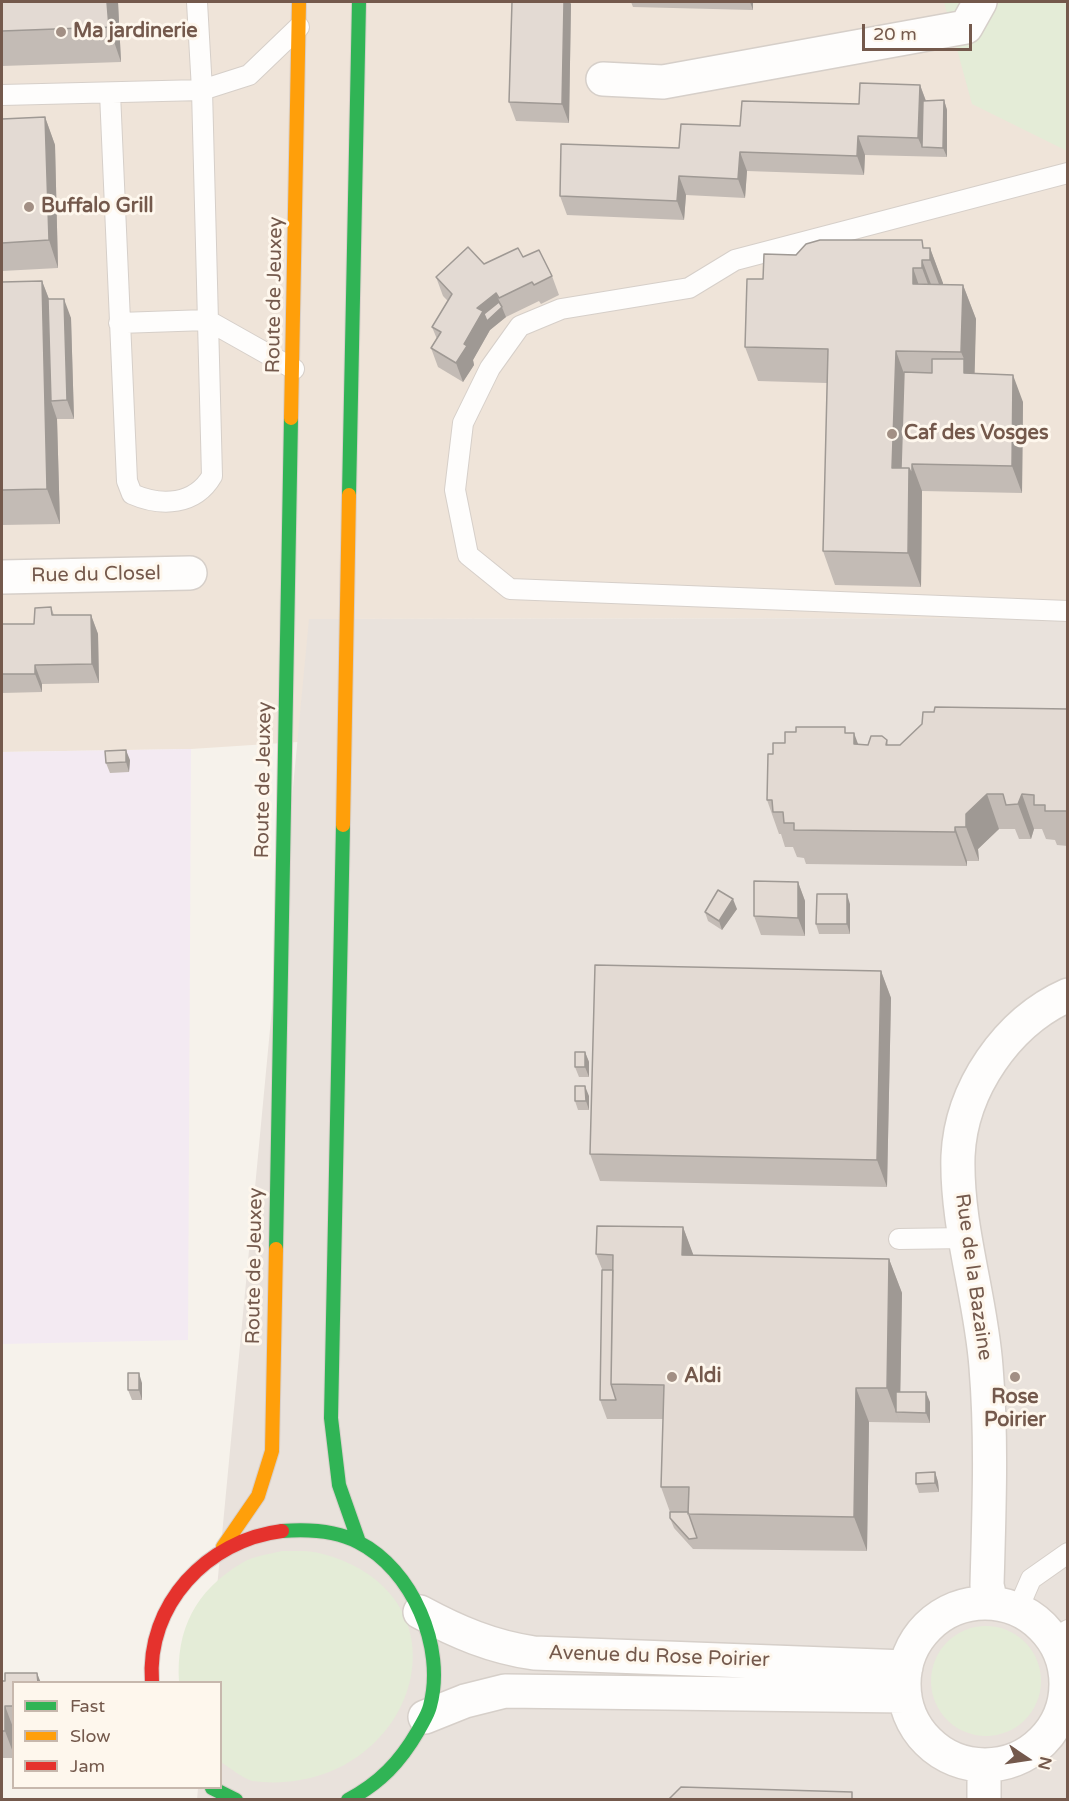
<!DOCTYPE html>
<html>
<head>
<meta charset="utf-8">
<style>
	body { margin:0 }
	#map { position:relative; width:1069px; height:1801px; overflow:hidden; background:#f6f2eb; font-family:"Varela Round",sans-serif }
	canvas { display:block }
	.frame { position:absolute; inset:0; border:3px solid #74594c; pointer-events:none }
	.legend { position:absolute; left:12px; top:1681px; width:210px; height:108px; box-sizing:border-box; background:#fef7ed; border:2px solid #c7b8ad; margin:0; padding:8px 10px; list-style:none; font-size:18px; color:#74594c }
	.legend li { display:flex; align-items:center; gap:12px; height:30px }
	.legend b { width:30px; border:2px solid #c7b8ad }
	.north { position:absolute; left:997px; top:1729px; width:60px; height:60px; -webkit-text-stroke:4px #fef7ed; paint-order:stroke; rotate:103deg; font-size:16px; font-weight:700; line-height:24px; text-align:center; color:#74594c }
	.north::after { content:''; display:block; margin:auto; width:21px; height:27px; background:#74594c; clip-path:polygon(50% 0,100% 100%,50% 72%,0 100%) }
	.scale { position:absolute; left:862px; top:24px; width:110px; height:27px; box-sizing:border-box; border:3px solid #74594c; border-top:0; padding-left:8px; font-size:18px; line-height:21px; white-space:nowrap; color:#74594c; -webkit-text-stroke:4px #fef7ed; paint-order:stroke }
</style>
</head>
<body>
<div id="map">
<canvas width="1069" height="1801"></canvas>
<div class="frame"></div>
<ul class="legend">
<li><b style="height:8px;background:#30b455"></b>Fast</li>
<li><b style="height:8px;background:#ff9f0a"></b>Slow</li>
<li><b style="height:8px;background:#e5322d"></b>Jam</li>
</ul>
<div class="north">N</div>
<div class="scale">20 m</div>
</div>
<script>
const ctx = document.querySelector('canvas').getContext('2d');
ctx.lineJoin = 'round';
function fill(path, color) {
  ctx.fillStyle = color;
  ctx.fill(path, 'evenodd');
}
function trace(path, color, width, dash) {
  ctx.strokeStyle = color;
  ctx.lineWidth = width;
  ctx.lineCap = dash ? 'butt' : 'round';
  ctx.setLineDash(dash || []);
  ctx.stroke(path);
}
function drawText(font, color, halo, rows, align = 'center') {
  ctx.font = font + ' "Varela Round",sans-serif';
  ctx.lineWidth = 6;
  ctx.setLineDash([]);
  ctx.textBaseline = 'middle';
  ctx.strokeStyle = halo;
  ctx.fillStyle = color;
  for (const [text, x, y, turn = 0] of rows) {
    ctx.save();
    ctx.translate(x, y);
    ctx.rotate((+turn || 0) * Math.PI / 180);
    ctx.textAlign = isNaN(turn) ? turn : align;
    if (halo) ctx.strokeText(text, 0, 0);
    ctx.fillText(text, 0, 0);
    ctx.restore();
  }
}
fill(new Path2D(`
	M2,2H1067V618L310,619L298,742L191,749L2,752Z`), '#efe4d9');
fill(new Path2D(`
	M1067,618V1799L197,1800L198,1788H220V1682H208L309,619Z`), '#e9e2dc');
fill(new Path2D(`
	M191,749L188,1340L2,1344V752Z`), '#f3eaf2');
fill(new Path2D(`
	M944,2H1065L1068,9L1067,151L972,104Z
	M282,1551C295,1551 311,1550 323,1554C483,1598 411,1801 252,1781C241,1777 230,1768 221,1762L220,1682H179C176,1629 195,1591 242,1563C253,1556 270,1554 282,1551Z
	M931 1681a55 55 0 1 1 110 0a55 55 0 1 1-110 0Z`), '#e4ecd7');
const lane = new Path2D(`
	M110,93L127,481L132,494C162,507 195,505 212,476L202,90L197,2
	M2,95L202,90L249,75L299,27
	M1068,173L735,260L689,288L561,309L520,326L490,368L463,423L455,490L468,555L510,589L1068,611
	M119,323L207,320L294,369
	M899,1239L967,1238
	M1018,1609L1031,1579L1068,1553
	M1053,1639L1068,1630`);
const street = new Path2D(`
	M603,79L663,82L966,27L980,2
	M2,577L190,573
	M991,1602L987,1585C989,1512 992,1439 986,1367C981,1297 956,1227 958,1156C961,1089 1007,1022 1068,995
	M904 1684a81 81 0 1 1 162 0a81 81 0 1 1-162 0Z
	M420,1612C457,1632 492,1647 534,1653L906,1667
	M425,1717L465,1701L505,1691L905,1696
	M984,1766V1800`);
const fast = new Path2D(`
	M349,495L359,2
	M343,825L331,1418L339,1485L359,1542
	M276,1249L291,418
	M282,1531C307,1529 335,1530 358,1542C412,1569 446,1647 430,1706C428,1715 422,1723 418,1731C400,1762 380,1783 348,1800
	M212,1788L236,1800`);
const slow = new Path2D(`
	M291,418L299,2
	M343,825L349,495
	M223,1547L258,1496L272,1451L276,1249`);
const jam = new Path2D(`
	M152,1682C146,1605 207,1540 282,1531`);
trace(lane, '#d6cfc9', 22);
trace(street, '#d6cfc9', 36);
trace(fast, '#d8cfca', 16);
trace(slow, '#d8cfca', 16);
trace(jam, '#d8cfca', 16);
trace(lane, '#fefdfc', 20);
trace(street, '#fefdfc', 33);
trace(fast, '#30b455', 14);
trace(slow, '#ff9f0a', 14);
trace(jam, '#e5322d', 14);
fill(new Path2D(`
	M2,2H118L121,62L2,66Z
	M631,2H753V10L633,7Z
	M571,4L569,123L516,121L509,102Z
	M920,85L926,101L944,100L947,110V157L865,155L864,175L747,171L745,198L686,195L684,220L567,215L560,196L679,148L740,126L859,104Z
	M45,117L55,145L58,268L2,271V119Z
	M930,248L943,284L963,285L976,319L974,373L1023,402L1022,493L922,491L921,587L835,585L823,551L827,383L758,381L745,347L763,279L796,255Z
	M484,264L552,276L559,295L541,304L539,301L506,317L490,330L473,360L474,365L463,382L438,367L431,348L437,339L432,327L448,301L443,296L436,277Z
	M42,281L49,299L71,318L74,419H57L60,524L2,525V282Z
	M51,607L54,615H91L98,634L99,683L42,684V692L2,693V624H34Z
	M1068,709V846L1057,845L1055,840L1046,839L1042,829H1034L1031,839H1019L1015,829H999L978,849L979,861H967V866L806,864L804,858L797,857L793,847H785L781,834H779L767,800L773,754L796,732L847,733L858,744L868,745L887,740L888,745H900Z
	M130,760L129,772L110,773L106,763Z
	M798,882L805,901V936L761,935L754,916Z
	M850,904V934H819L816,924Z
	M737,909L722,930L708,921L705,912Z
	M881,971L891,998L887,1187L600,1181L590,1154Z
	M585,1052L589,1062V1077H579L575,1067Z
	M589,1096V1110H578L575,1101Z
	M683,1227L693,1255L889,1259L902,1293L900,1392L930,1402V1423L869,1422L867,1551L693,1549L674,1528L670,1518V1512L661,1487L663,1419H607L600,1400L602,1280V1269L596,1254Z
	M142,1383V1400H132L128,1390Z
	M935,1472L938,1482L939,1492L919,1493L916,1484Z
	M2,1681L14,1683V1758H2Z`), '#c3bbb5');
fill(new Path2D(`
	M107,2H118L121,62L109,27Z
	M564,2H570L571,4L569,123L562,104Z
	M750,2H753V10Z
	M920,85L927,104L922,147L918,138Z
	M944,100L947,110V157L943,148Z
	M45,117L55,145L58,268L49,240Z
	M858,136L865,155L864,175L857,156Z
	M740,152L747,171L745,198L738,179Z
	M679,176L686,195L684,220L677,201Z
	M930,248L943,283V295L930,260Z
	M922,260L935,295V303L922,268Z
	M913,268L925,303L913,284Z
	M42,281L55,315L51,401L57,419L60,524L47,489Z
	M963,285L976,319L974,400L964,373V359L961,352Z
	M496,293L506,317L490,330L473,360L474,365L463,382L456,363L477,308Z
	M64,299L71,318L74,419L67,400Z
	M896,351L908,385L906,475L892,468Z
	M1013,375L1023,402L1022,493L1012,466Z
	M912,464L922,491L921,587L908,553L909,468Z
	M91,615L98,634L99,683L92,664Z
	M35,665L42,684V692L35,674Z
	M854,733L867,768L854,744Z
	M126,750L130,760L129,772L126,762Z
	M987,794L999,829L978,849L979,861L966,827V814Z
	M1022,794L1034,829L1031,839L1018,804Z
	M955,827L967,861V866L955,832Z
	M798,882L805,901V936L798,918Z
	M847,894L850,904V934L847,924Z
	M733,899L737,909L722,930L719,921Z
	M881,971L891,998L887,1187L877,1160Z
	M585,1052L589,1062V1077L585,1067Z
	M585,1086L589,1096V1110L586,1101Z
	M683,1227L696,1262L682,1255Z
	M889,1259L902,1293L900,1412H896L900,1423L887,1388Z
	M139,1373L142,1383V1400L139,1390Z
	M856,1388L869,1422L867,1551L854,1517Z
	M926,1392L930,1402V1423L926,1413Z
	M935,1472L938,1482L939,1492L935,1483Z
	M37,1673L41,1683H38Z
	M5,1706L14,1730V1755L5,1731Z`), '#9f9994');
const building = new Path2D(`
	M2,2H107L109,27L2,31Z
	M512,2H564L562,104L509,102Z
	M860,83L920,85L918,138L858,136L857,156L740,152L738,179L679,176L677,201L560,196L561,144L679,148L681,124L740,126L742,101L859,104Z
	M944,100L943,148L922,147L923,101Z
	M45,117L49,240L2,243V119Z
	M820,240H922L923,248H930V260H922V268H913V284L963,285L961,352L896,351L892,468H909L908,553L823,551L828,349L745,347L747,279H763L764,254L796,255L806,244Z
	M468,247L484,264L518,248L523,257L539,250L552,276L534,285L532,282L499,298L496,293L477,308L483,311L464,344L467,346L456,363L431,348L441,332L432,327L452,294L436,277Z
	M42,281L47,489L2,490V282Z
	M48,299H64L67,400L51,401Z
	M499,302L502,307L487,321L484,314Z
	M932,359H964V373L1013,375L1012,466L912,464V475L909,468H901L904,372L932,373Z
	M51,607L52,615H91L92,664L35,665V674H2V624H34L35,608Z
	M935,707L1068,709V811H1045V805H1034V795L1022,794L1018,804L1006,805L1003,794H987L966,814V827H955V832L794,830V823H784L783,812H773L772,800H767L768,754H773V743H785V732H796V727H845V733H854V744L868,745L871,736H882L887,740L886,745H900L922,724L923,712H934Z
	M126,750V762L106,763L105,751Z
	M754,881L798,882V918L754,916Z
	M718,890L733,899L719,921L705,912Z
	M817,894H847V924H816Z
	M595,965L881,971L877,1160L590,1154Z
	M575,1052H585V1067H575Z
	M575,1086H585L586,1101H575Z
	M597,1226L683,1227L682,1255L889,1259L887,1388H856L854,1517L688,1514L689,1487H661L664,1385L611,1384L613,1255L596,1254Z
	M602,1270H613L611,1384L616,1400H600Z
	M128,1373H139V1390H128Z
	M896,1392H926V1413L896,1412Z
	M935,1472V1483L916,1484V1473Z
	M670,1512H688L697,1538L689,1539L670,1518Z
	M5,1673H37L38,1683H14V1706H5V1731H2V1681H5Z
	M681,1787L852,1792V1800H668Z`);
fill(building, '#e3dad3');
trace(building, '#9f9994', 1.5);
for (const [x, y, r, color] of [
	[61,32,6,"#a28f84"],
	[29,207,6,"#a28f84"],
	[892,434,6,"#a28f84"],
	[672,1377,6,"#a28f84"],
	[1015,1377,6,"#a28f84"]
]) {
  const dot = new Path2D();
  dot.arc(x, y, r, 0, 2 * Math.PI);
  ctx.fillStyle = color;
  ctx.fill(dot);
  trace(dot, '#fef7ed', 2);
}
drawText('bold 20px', '#74594c', '#fef7ed', [
	["Ma jardinerie",73,32],
	["Buffalo Grill",41,207],
	["Caf des Vosges",904,434],
	["Aldi",684,1377],
	["Rose",1015,1398,"center"],
	["Poirier",1015,1421,"center"]
], 'left');
drawText('20px', '#74594c', '#fef7ed', [
	["Route de Jeuxey",275,295,-89],
	["Rue du Closel",96,575,-1],
	["Route de Jeuxey",264,780,-89],
	["Route de Jeuxey",255,1266,-89],
	["Rue de la Bazaine",973,1277,82],
	["Avenue du Rose Poirier",659,1657,2]
]);
</script>
</body>
</html>
